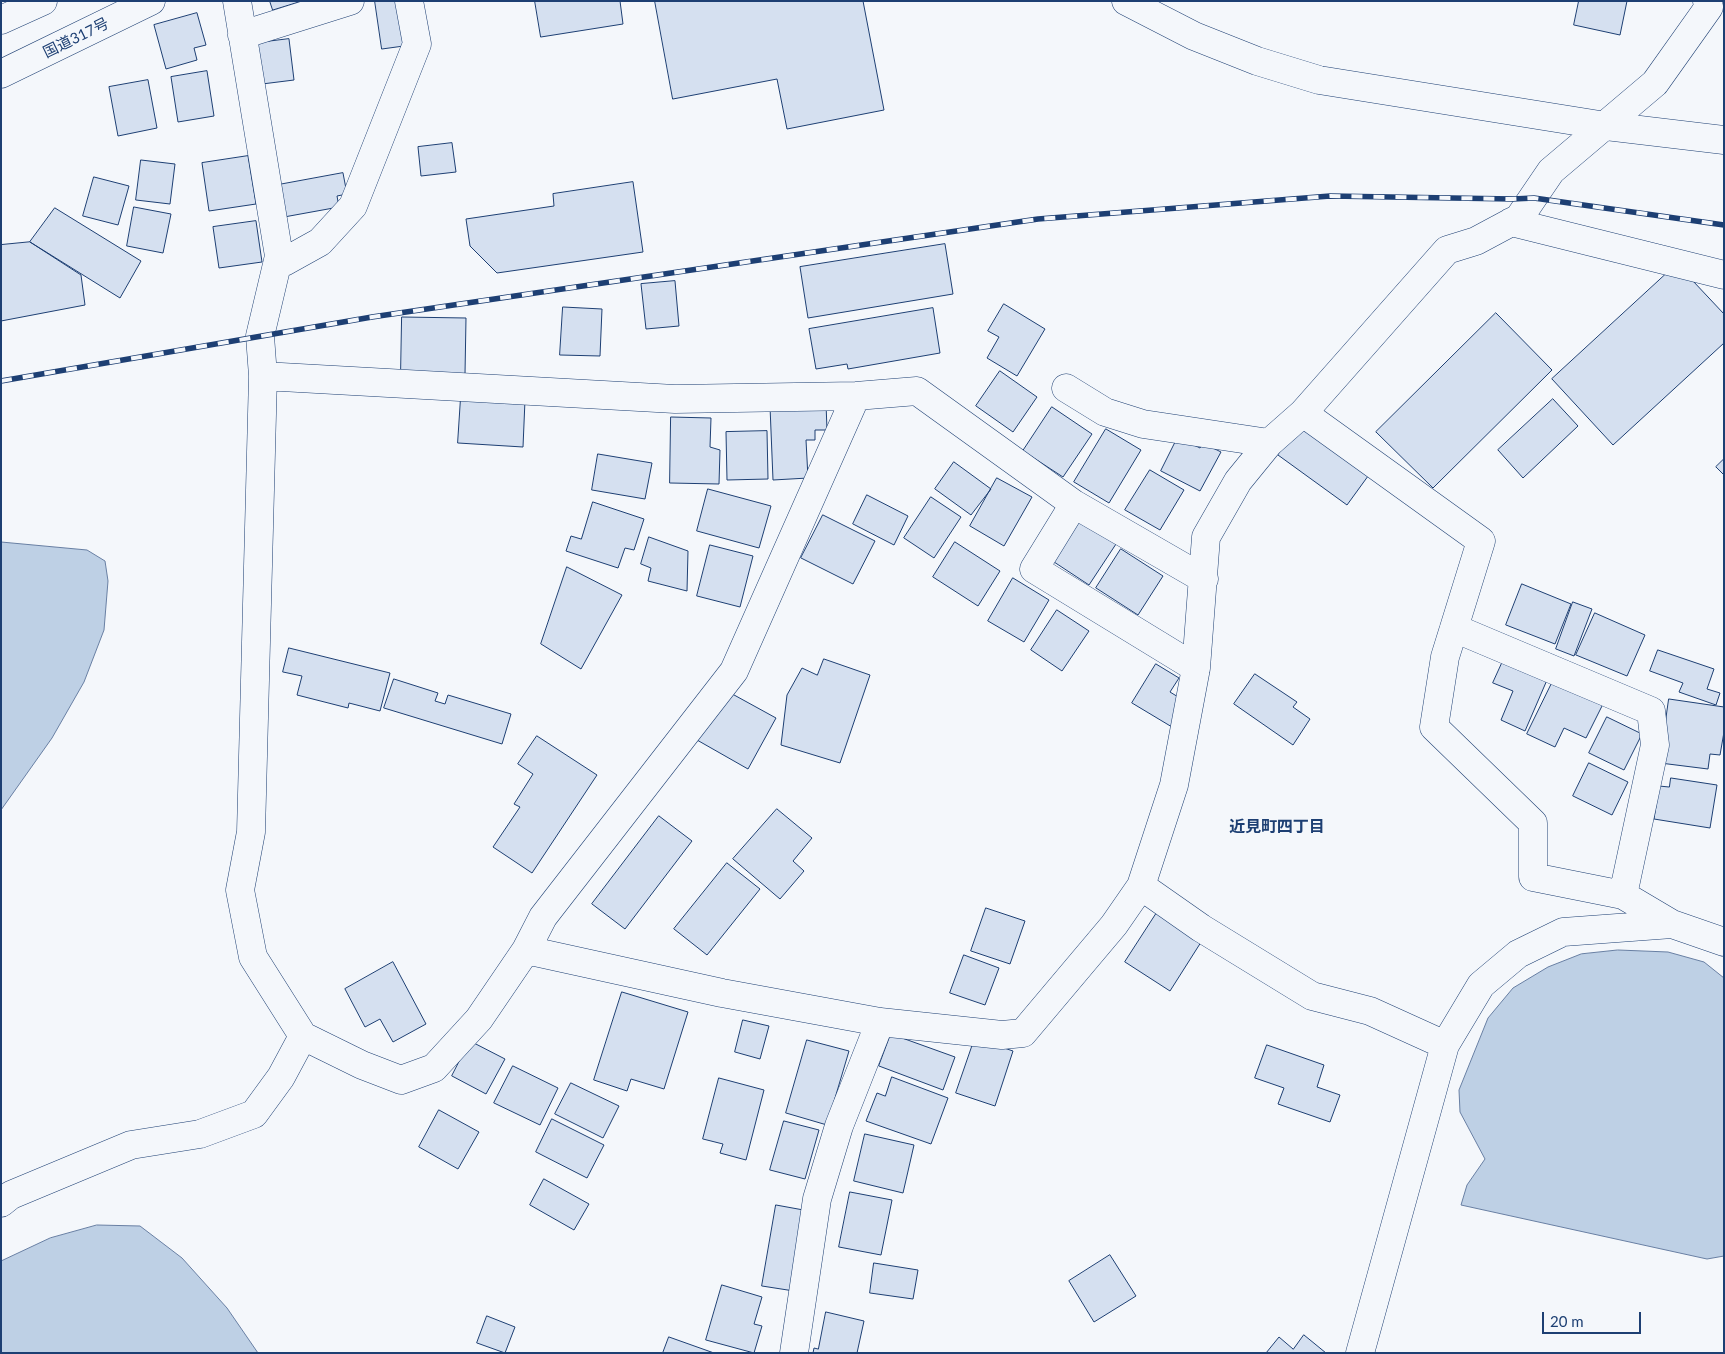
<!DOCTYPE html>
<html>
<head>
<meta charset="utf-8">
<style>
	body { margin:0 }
	#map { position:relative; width:1725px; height:1354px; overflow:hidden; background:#f4f7fb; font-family:Lato,sans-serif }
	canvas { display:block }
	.frame { position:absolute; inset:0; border:2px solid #1d3f73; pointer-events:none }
	.scale { position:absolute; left:1542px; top:1312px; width:99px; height:22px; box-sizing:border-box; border:2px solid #1d3f73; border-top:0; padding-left:6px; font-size:15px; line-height:18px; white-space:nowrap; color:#1d3f73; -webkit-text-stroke:4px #f4f7fb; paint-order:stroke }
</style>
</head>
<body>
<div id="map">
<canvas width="1725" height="1354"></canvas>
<div class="frame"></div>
<div class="scale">20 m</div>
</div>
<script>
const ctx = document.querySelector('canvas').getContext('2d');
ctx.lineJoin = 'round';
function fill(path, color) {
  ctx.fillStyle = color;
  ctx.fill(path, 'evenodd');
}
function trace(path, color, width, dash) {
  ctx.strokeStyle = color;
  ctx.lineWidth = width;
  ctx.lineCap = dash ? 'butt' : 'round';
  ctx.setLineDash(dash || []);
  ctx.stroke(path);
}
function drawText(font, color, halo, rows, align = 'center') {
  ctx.font = font + ' Lato,"Noto Sans JP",sans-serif';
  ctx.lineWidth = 4;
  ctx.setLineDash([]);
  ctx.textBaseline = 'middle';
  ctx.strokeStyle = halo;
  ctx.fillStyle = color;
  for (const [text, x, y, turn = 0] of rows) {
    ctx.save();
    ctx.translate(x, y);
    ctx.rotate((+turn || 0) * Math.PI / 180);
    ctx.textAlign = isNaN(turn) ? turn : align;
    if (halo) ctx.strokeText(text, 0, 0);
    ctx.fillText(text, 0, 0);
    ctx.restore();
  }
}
const water = new Path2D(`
	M1,542L87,550L105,561L108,581L104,630L84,682L52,738L1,810Z
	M1618,950L1668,952L1704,962L1724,978V1256L1707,1259L1461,1205L1467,1185L1485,1159L1460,1112L1459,1090L1488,1018L1513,988L1548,967L1581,954Z
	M97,1225L140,1226L182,1258L227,1308L258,1353H1V1261L50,1238Z`);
fill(water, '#bed0e5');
trace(water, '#687fa3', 1);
const building = new Path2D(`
	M270,1H302L273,10Z
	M375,1H404L411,45L382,49Z
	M535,1H620L623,24L541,37Z
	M655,1H863L884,110L787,129L777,79L673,99Z
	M1579,1H1627L1620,35L1574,25Z
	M197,13L206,45L194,48L197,60L166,69L154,25Z
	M289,39L294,80L262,84L257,43Z
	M207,71L214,116L178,122L171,77Z
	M148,80L157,128L118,136L109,87Z
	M452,143L456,172L421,176L418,147Z
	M248,156L256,204L209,211L202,163Z
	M141,160L175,164L170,204L136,200Z
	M343,173L347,194L337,196L339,207L284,217L278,185Z
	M94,177L129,186L118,225L83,216Z
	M633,182L643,252L497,273L470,246L466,219L554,206L553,194Z
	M134,207L171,214L163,253L127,246Z
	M55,208L141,261L120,298L30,242Z
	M256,221L262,262L219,268L213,227Z
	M30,242L81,275L85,305L1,321V245Z
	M945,244L953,294L808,318L800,267Z
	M1677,264L1724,314V343L1613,445L1552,379Z
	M675,281L679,326L646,329L641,284Z
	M1004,304L1045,329L1017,376L987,358L999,337L988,331Z
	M563,307L602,309L600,356L560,355Z
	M933,308L940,353L848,369L847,364L816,369L809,329Z
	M1496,313L1552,370L1433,488L1376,432Z
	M402,317L466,318L465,374L401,372Z
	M1000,371L1037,397L1013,432L976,406Z
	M461,397L525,400L523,447L458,443Z
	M1553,399L1578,426L1523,478L1498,450Z
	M826,403L827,430H815V440H806L808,478L773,480L770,406Z
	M1052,407L1092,434L1063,477L1023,451Z
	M671,417L711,418L710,447L720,450L719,484L670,483Z
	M1301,422L1371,472L1347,505L1278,455Z
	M1106,429L1141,450L1109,503L1074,482Z
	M767,431L768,479L727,480L726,432Z
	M1178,437L1200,448L1203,443L1221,452L1200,491L1161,471Z
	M598,454L652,463L645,499L592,490Z
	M1724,459V475L1716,467Z
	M954,462L991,489L971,515L935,489Z
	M1150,470L1184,490L1160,530L1125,510Z
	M997,478L1032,497L1004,546L970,526Z
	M708,489L771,506L759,548L697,531Z
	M867,495L908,516L894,545L853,524Z
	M931,497L961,517L934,558L904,538Z
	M593,502L644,519L634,550L625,548L618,568L566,551L571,536L581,539Z
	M823,515L875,541L853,584L801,558Z
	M1076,517L1116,544L1089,585L1048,558Z
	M649,537L688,551L687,591L648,581L651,568L641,564Z
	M955,542L1000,571L978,606L933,577Z
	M710,545L753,556L740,607L697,596Z
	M1121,549L1163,576L1138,615L1096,588Z
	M567,567L622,595L581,669L541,644Z
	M1013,578L1049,600L1024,642L988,621Z
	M1522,584L1571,604L1555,644L1506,625Z
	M1573,602L1592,609L1574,656L1556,649Z
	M1057,610L1089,631L1062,671L1031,650Z
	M1595,613L1645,635L1627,676L1576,655Z
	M289,648L390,673L380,711L349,703L348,708L297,695L302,676L283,672Z
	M1658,650L1714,669L1707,689L1720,693L1716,705L1679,692L1683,683L1650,671Z
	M824,659L870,675L840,763L781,745L787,695L802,668L817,675Z
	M1503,661L1547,680L1525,731L1501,720L1513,691L1493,683Z
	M1156,664L1179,678L1170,692L1188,703L1172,727L1132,703Z
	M1255,674L1297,702L1293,707L1310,719L1293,745L1234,704Z
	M394,679L438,693L435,701L445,704L448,695L511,714L502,744L384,708Z
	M1553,681L1603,704L1586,738L1564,728L1555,747L1527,734Z
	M725,690L776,718L748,769L697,740Z
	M1669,699L1724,707V732L1720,755L1710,754L1708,769L1660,763Z
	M1607,717L1642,734L1624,770L1589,753Z
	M537,736L597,775L532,873L493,847L520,807L514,804L533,774L518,764Z
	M1589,763L1628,782L1612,815L1573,796Z
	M1671,778L1717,785L1710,828L1654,819L1659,786L1669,787Z
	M777,809L812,838L793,861L804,871L780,899L733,859Z
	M659,816L692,841L625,929L592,904Z
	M727,863L760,889L707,955L674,929Z
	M986,908L1025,921L1010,964L971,951Z
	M1158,911L1203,939L1170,991L1125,962Z
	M964,955L999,968L985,1005L950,993Z
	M393,962L426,1024L393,1042L380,1019L365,1027L345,989Z
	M622,992L688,1012L664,1089L631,1079L627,1091L594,1080Z
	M743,1020L769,1026L760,1059L735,1052Z
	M891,1034L955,1057L943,1090L879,1066Z
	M975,1038L1013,1051L995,1106L956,1093Z
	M807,1040L849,1051L827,1125L786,1113Z
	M470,1041L505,1059L486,1094L452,1076Z
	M1267,1045L1324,1065L1317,1087L1340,1095L1330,1122L1278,1104L1284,1088L1255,1078Z
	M513,1066L558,1088L540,1125L494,1103Z
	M892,1077L948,1098L931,1144L866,1121L877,1093L885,1096Z
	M719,1078L764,1090L746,1160L720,1153L723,1144L703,1139Z
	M571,1083L619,1106L603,1138L555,1114Z
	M439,1110L479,1132L458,1169L419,1147Z
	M552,1119L604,1145L587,1178L536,1152Z
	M784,1121L819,1130L805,1179L770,1170Z
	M865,1134L914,1145L903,1193L854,1181Z
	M544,1179L589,1204L574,1230L530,1205Z
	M850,1192L892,1200L881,1255L839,1247Z
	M776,1205L809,1211L794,1291L762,1286Z
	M1110,1255L1136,1296L1094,1322L1069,1281Z
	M874,1263L918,1270L913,1299L870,1293Z
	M722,1285L762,1297L754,1324L762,1326L754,1353L706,1340Z
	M826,1312L864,1321L857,1353H813L814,1348L818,1349Z
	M487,1316L515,1327L505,1353L477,1343Z
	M1304,1335L1326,1353H1266L1279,1337L1293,1349Z
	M669,1337L714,1353H663Z`);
fill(building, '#d5e0f0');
trace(building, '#1d3f73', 1);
const street = new Path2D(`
	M237,1L279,256L260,336L263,376L251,832L240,890L253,957L303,1036L362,1065L401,1080L434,1068L479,1019L526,950L543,917L734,671L856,396
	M242,35L350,1
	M1511,222L1724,275
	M279,256L284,262L320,242L353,206L417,44L409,1
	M263,376L675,399L856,396L917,391L1074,504L1204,579
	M1066,388L1105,412L1143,424L1269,443
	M1303,413L1481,541L1445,657L1434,727L1533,823V877L1623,895L1672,924
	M1074,504L1034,569L1196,668
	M1454,628L1651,711L1655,745L1623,895
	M1141,886L1201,928L1312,996L1370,1011L1445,1045
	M526,950L722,993L880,1022L1002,1035L1023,1033L1114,925L1141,886L1174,785L1196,668L1206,537L1238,481L1269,443L1303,413L1447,250L1476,241L1519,218L1551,171L1655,83L1709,7L1707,1
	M1,1203L11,1195L131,1145L200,1134L254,1114L281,1077L303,1036
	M794,1353L817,1199L839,1126L880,1022
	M1360,1353L1445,1045L1481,985L1518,954L1563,932L1672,924L1724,942`);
const secondary = new Path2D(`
	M1126,1L1194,36L1257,61L1319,80L1606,126L1724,140`);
const highway = new Path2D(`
	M1,20L43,1
	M1,74L151,1`);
trace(street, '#1d3f73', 29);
trace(secondary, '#1d3f73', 29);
trace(highway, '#1d3f73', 29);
trace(street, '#f4f7fb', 28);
trace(secondary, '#f4f7fb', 28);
trace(highway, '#f4f7fb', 28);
const rail = new Path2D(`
	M1,381L372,317L1038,219L1330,196L1513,199L1534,198L1724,225`);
trace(rail, '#1d3f73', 5.5);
trace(rail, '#f4f7fb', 4, [11]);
drawText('15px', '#1d3f73', '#f4f7fb', [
	["国道317号",76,38,-26]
]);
drawText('bold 16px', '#1d3f73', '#f4f7fb', [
	["近見町四丁目",1277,827]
]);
</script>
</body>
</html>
